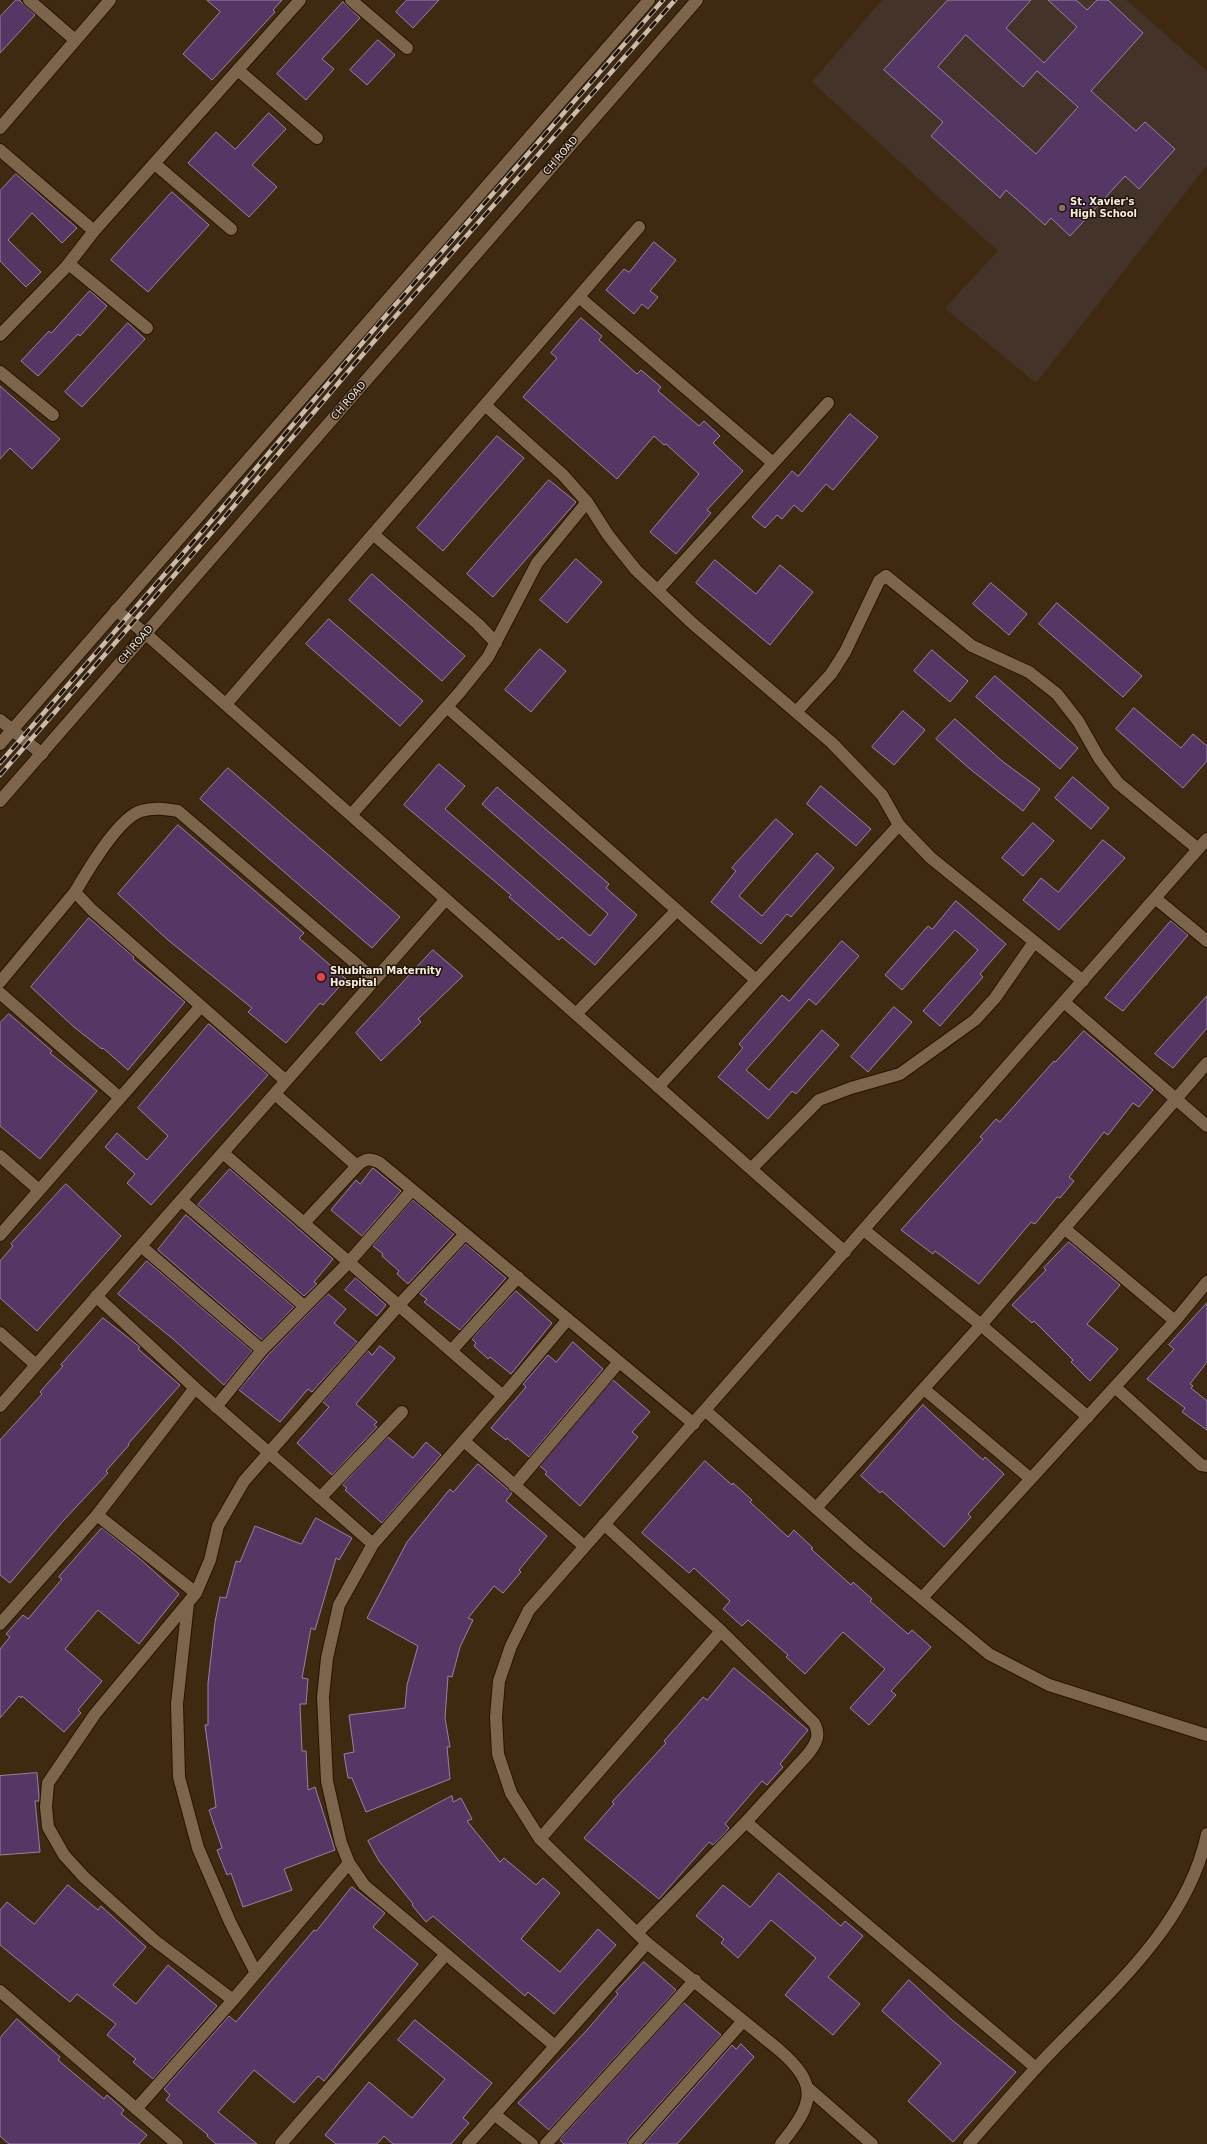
<!DOCTYPE html>
<html>
<head>
<meta charset="utf-8">
<style>
	body { margin:0 }
	canvas { display:block; background:#3f2a11 }
</style>
</head>
<body>
<canvas width="1207" height="2144"></canvas>
<script>
const ctx = document.querySelector('canvas').getContext('2d');
ctx.lineJoin = 'round';
function fill(path, color) {
  ctx.fillStyle = color;
  ctx.fill(path, 'evenodd');
}
function trace(path, color, width, dash) {
  ctx.strokeStyle = color;
  ctx.lineWidth = width;
  ctx.lineCap = dash ? 'butt' : 'round';
  ctx.setLineDash(dash || []);
  ctx.stroke(path);
}
function drawText(font, color, halo, rows, align = 'center') {
  ctx.font = font + ' "DejaVu Sans",sans-serif';
  ctx.lineWidth = 3;
  ctx.setLineDash([]);
  ctx.textBaseline = 'middle';
  ctx.strokeStyle = halo;
  ctx.fillStyle = color;
  for (const [text, x, y, turn = 0] of rows) {
    ctx.save();
    ctx.translate(x, y);
    ctx.rotate((+turn || 0) * Math.PI / 180);
    ctx.textAlign = isNaN(turn) ? turn : align;
    if (halo) ctx.strokeText(text, 0, 0);
    ctx.fillText(text, 0, 0);
    ctx.restore();
  }
}
fill(new Path2D(`
	M882,0H1126L1207,71V165L1036,383L945,308L998,251L812,82Z`), '#433328');
const building = new Path2D(`
	M16,0H19L35,15L0,53V17Z
	M207,0H282L273,10L275,12L212,80L183,54L220,12Z
	M407,0H439L413,28L396,12Z
	M948,0H1031L1006,28L1044,63L1077,27L1048,0H1076L1087,10L1097,0H1108L1143,33L1091,91L1136,131L1145,122L1175,149L1139,189L1125,176L1070,236L1051,218L1045,225L1006,190L1000,198L931,136L943,122L884,70ZM966,35L1023,87L1037,71L1078,107L1036,154L938,67Z
	M343,2L360,18L322,59L334,69L306,100L277,74Z
	M378,40L395,55L367,85L350,70Z
	M269,113L286,129L252,165L277,187L249,217L188,163L216,132L235,149Z
	M16,174L77,228L62,243L32,213L8,240L41,272L26,287L0,261V191Z
	M172,192L209,225L148,292L111,260Z
	M654,242L676,260L650,291L658,297L648,309L642,304L634,314L606,290L624,269L629,272Z
	M90,291L107,306L80,336L78,334L38,376L21,361L49,331L51,333Z
	M581,318L602,336L599,340L637,374L641,370L661,387L658,391L699,426L704,421L720,436L713,443L743,471L707,510L711,513L676,554L650,532L699,474L666,444L664,445L654,436L617,479L523,397L557,358L551,353Z
	M128,323L145,339L82,407L65,392Z
	M0,386L60,439L32,469L10,448L0,459Z
	M850,414L878,437L833,490L826,484L802,512L794,505L782,519L777,515L765,528L752,517L792,471L798,476Z
	M497,436L524,458L443,551L417,528Z
	M549,480L576,502L493,597L467,574Z
	M576,559L602,582L567,623L540,600Z
	M715,560L756,594L780,565L813,592L770,645L696,583Z
	M372,574L465,656L442,681L349,600Z
	M991,583L1027,614L1009,635L973,604Z
	M1057,603L1142,676L1123,697L1039,624Z
	M329,619L423,701L400,726L306,644Z
	M540,649L566,671L531,712L505,690Z
	M932,650L968,681L950,702L914,671Z
	M995,676L1078,748L1060,769L976,697Z
	M1134,708L1181,748L1193,734L1207,746V761L1183,788L1116,729Z
	M903,711L925,730L894,765L872,747Z
	M955,719L1002,761L1040,789L1023,811L970,769L936,739Z
	M439,764L465,786L445,809L590,936L608,914L482,804L497,787L609,884L606,888L637,915L595,965L562,937L559,940L509,897L511,895L404,805Z
	M228,768L400,917L372,948L200,799Z
	M1073,777L1109,808L1091,829L1055,798Z
	M821,786L871,829L856,846L807,804Z
	M776,819L793,834L739,896L762,916L817,853L834,868L791,917L787,914L761,944L711,902L736,871L732,868Z
	M1033,823L1054,841L1023,876L1002,858Z
	M178,825L304,933L299,938L346,979L323,1005L320,1003L286,1043L248,1012L252,1008L168,940L118,894Z
	M1103,840L1125,858L1059,930L1023,900L1041,878L1058,892Z
	M956,901L1006,944L980,974L983,977L940,1026L923,1011L978,950L955,930L902,990L885,975L928,926L932,929Z
	M89,918L134,957L133,959L185,1002L128,1070L103,1048L102,1049L74,1027L31,987Z
	M1171,921L1188,935L1123,1011L1105,998Z
	M842,941L859,956L816,1005L809,999L746,1070L769,1090L822,1030L839,1045L796,1094L792,1091L768,1119L718,1077L743,1048L739,1044L782,995L789,1001Z
	M433,950L463,976L418,1019L421,1022L381,1061L356,1033Z
	M1207,996V1028L1173,1068L1155,1054Z
	M894,1007L912,1022L868,1072L851,1057Z
	M9,1014L52,1051L50,1053L97,1091L40,1159L0,1126V1023Z
	M209,1024L268,1075L151,1205L127,1183L135,1174L105,1147L117,1133L147,1160L168,1136L138,1108Z
	M1084,1031L1153,1090L1139,1107L1133,1103L1108,1135L1104,1132L1069,1177L1074,1181L1060,1198L1057,1197L1035,1224L1031,1222L979,1284L935,1251L933,1254L901,1230L983,1139L980,1137L996,1119L1000,1122L1054,1061L1055,1062Z
	M373,1168L401,1191L362,1236L331,1210L356,1180L360,1184Z
	M230,1169L333,1259L314,1282L317,1284L304,1296L198,1205Z
	M66,1184L121,1236L37,1331L0,1298V1261L13,1246L11,1244Z
	M413,1200L454,1234L408,1284L397,1274L399,1271L382,1256L383,1254L373,1246Z
	M186,1215L294,1307L262,1340L158,1250Z
	M1069,1242L1120,1285L1087,1324L1118,1349L1090,1381L1071,1362L1073,1360L1034,1321L1032,1323L1012,1305L1046,1270L1044,1268Z
	M466,1244L506,1278L460,1330L424,1302L427,1299L420,1294Z
	M147,1261L252,1351L224,1385L173,1339L118,1294Z
	M356,1278L386,1305L377,1316L345,1290Z
	M516,1291L552,1323L511,1374L490,1357L488,1359L474,1346L476,1343L472,1339Z
	M328,1294L346,1309L334,1323L357,1342L312,1392L308,1389L280,1422L239,1390L268,1355Z
	M1207,1303V1362L1190,1384L1193,1386L1191,1388L1207,1401V1430L1182,1412L1185,1408L1147,1379L1174,1349L1169,1345Z
	M103,1318L140,1347L138,1349L180,1385L128,1444L129,1445L106,1471L108,1473L63,1521L10,1583L0,1575V1440L42,1394L40,1392L63,1366L61,1365Z
	M573,1342L603,1369L529,1457L507,1438L506,1440L491,1428L526,1387L523,1384L548,1355L556,1362Z
	M380,1346L395,1358L356,1404L377,1422L374,1425L377,1427L332,1475L297,1443L329,1407L323,1402L368,1351L372,1355Z
	M613,1380L650,1412L632,1432L638,1437L580,1506L545,1474L547,1472L540,1466Z
	M923,1405L983,1460L985,1457L1004,1474L968,1514L971,1517L944,1547L882,1491L880,1493L861,1476Z
	M388,1437L413,1458L426,1442L441,1455L382,1523L345,1490L347,1488L343,1485Z
	M705,1461L732,1485L733,1483L752,1500L750,1502L788,1537L794,1530L813,1548L811,1549L851,1585L853,1582L872,1599L870,1601L908,1634L912,1630L931,1647L891,1691L896,1695L869,1725L850,1708L885,1669L843,1632L805,1674L786,1657L788,1655L748,1620L742,1626L723,1609L730,1601L694,1568L689,1573L642,1533Z
	M478,1464L512,1493L506,1501L547,1536L519,1570L521,1572L503,1593L494,1586L468,1618L473,1620L460,1647L452,1677L448,1676L445,1718L450,1747H447L450,1779L366,1812L352,1778H348L344,1754L354,1752L349,1715L405,1708L407,1685L418,1646L367,1618L407,1542L450,1489L453,1492Z
	M316,1518L352,1538L339,1560L336,1558L315,1630L311,1628L302,1678L308,1679L306,1704H300L302,1751H306L308,1790L315,1787L335,1850L284,1869L292,1890L243,1907L231,1873L227,1875L217,1850L222,1848L209,1810L216,1807L205,1725H208V1683L215,1622L220,1597L226,1598L236,1561L240,1562L255,1526L301,1544Z
	M102,1528L139,1558L179,1594L139,1644L98,1610L65,1649L102,1681L78,1710L81,1713L64,1732L22,1696L21,1698L19,1696L0,1718V1649L10,1637L6,1634L23,1615L28,1619L62,1579L59,1577Z
	M734,1668L808,1730L780,1764L783,1767L767,1785L762,1781L725,1824L729,1828L726,1832L713,1845L709,1842L659,1899L584,1838L614,1804L612,1802L666,1743L664,1741L680,1723L703,1697L707,1700Z
	M37,1773L39,1796V1801H35L40,1852L0,1855V1776Z
	M452,1796L453,1802L461,1798L472,1819L467,1821L500,1862L504,1858L536,1885L543,1878L560,1893L521,1939L560,1972L598,1929L616,1945L554,2014L528,1992L525,1996L433,1916L426,1922L412,1905L413,1904L379,1861L368,1841Z
	M779,1873L841,1926L845,1921L863,1936L828,1977L860,2004L833,2035L785,1995L816,1958L771,1920L738,1958L721,1943L724,1939L696,1916L723,1885L750,1907Z
	M68,1885L98,1910L101,1906L146,1947L113,1985L136,2004L168,1965L217,2006L153,2079L133,2062L136,2059L107,2035L116,2024L77,1994L70,2002L0,1945V1910L7,1902L34,1924Z
	M352,1887L385,1913L373,1927L418,1964L324,2081L318,2076L294,2103L254,2070L218,2112L257,2144H216L207,2136L208,2135L166,2100L170,2095L164,2089L229,2016L236,2022L314,1930L316,1931Z
	M644,1962L676,1990L549,2130L518,2103L587,2030L618,1994L616,1992Z
	M909,1980L952,2020L1016,2072L953,2142L908,2101L941,2063L882,2011Z
	M684,2003L721,2035L628,2139L627,2144H564L560,2140Z
	M17,2019L60,2057L58,2060L104,2099L107,2095L124,2110L121,2114L147,2135L139,2144H9L0,2136V2038Z
	M415,2020L492,2083L463,2118L469,2123L451,2144H393L384,2136L377,2144H336L325,2135L369,2082L412,2118L445,2079L398,2040Z
	M741,2044L754,2057L677,2144H644L732,2045L736,2049Z`);
fill(building, '#563665');
trace(building, '#9782a0', 1);
const minor = new Path2D(`
	M29,0L75,40
	M351,0L407,48
	M238,70L317,138
	M0,128L110,0
	M0,150L94,231L66,267L0,335
	M155,164L231,229
	M94,231L300,0
	M69,264L147,328
	M579,297L773,463
	M0,372L53,415
	M485,405L563,475L587,502L608,535L636,570L692,623L832,743L882,795L899,825L931,858L1083,981
	M373,534L478,624L496,643
	M658,590L828,403
	M116,610L146,634L845,1252
	M226,704L639,227
	M447,707L756,980
	M796,712L831,674L845,652L879,581L886,576L972,646L1029,672L1057,694L1078,721L1099,758L1118,783L1198,849
	M0,720L42,754
	M351,815L460,692L488,657L537,563L587,502
	M1155,898L1207,941
	M0,982L75,892
	M0,993L120,1098L201,1006
	M1064,1002L1207,1126
	M576,1014L677,910
	M286,1081L92,910L75,892C87,872 118,818 141,811C154,807 166,809 178,811L375,980
	M658,1087L899,825
	M275,1094L357,1166L304,1223
	M223,1153L503,1396
	M0,1156L39,1190
	M357,1166C365,1158 370,1158 380,1163L694,1424
	M751,1169L819,1100L851,1088L900,1074L975,1020L995,998L1034,942
	M181,1200L304,1306
	M1064,1228L1175,1321L1207,1282
	M0,1235L120,1098
	M141,1246L262,1350
	M0,1333L36,1365
	M451,1351L518,1277
	M1115,1387L1201,1465L1207,1466
	M195,1388L373,1544
	M924,1389L1031,1479
	M0,1406L446,899
	M216,1407L262,1350L349,1262L412,1190
	M706,1411L860,1547L989,1654L1049,1685L1207,1735
	M1088,1417L981,1325L1207,1063
	M464,1441L584,1546
	M514,1486L619,1362
	M320,1498L402,1412
	M816,1508L981,1325L864,1230
	M97,1515L196,1593L95,1714L48,1783L46,1807L48,1827L64,1855L84,1877L154,1940L233,2000
	M604,1524L721,1631L814,1723C821,1735 816,1744 808,1754L746,1822L637,1933
	M196,1593L210,1560L218,1526L244,1481L399,1305L465,1234
	M922,1598L1175,1321
	M188,1603L177,1704L179,1777L198,1848L230,1922L256,1973
	M0,1624L97,1515L195,1388L96,1296
	M746,1822L1036,2068
	M540,1839L721,1631
	M0,1991L177,2144
	M555,2046L364,1885L349,1863L341,1843L327,1781L323,1697L327,1658L339,1605L373,1544L503,1396L568,1319
	M808,2088L872,2144
	M136,2109L233,2000L349,1863
	M494,2114L532,2144
	M281,2144L446,1954
	M468,2144L647,1943
	M546,2144L695,1980
	M634,2144L743,2021
	M781,2144C813,2104 821,2086 778,2049L647,1943L540,1839L511,1793L498,1754L496,1717L499,1681L511,1646L529,1610L1207,839
	M969,2144C996,2113 1023,2081 1052,2051C1113,1988 1188,1924 1207,1834`);
const tertiary = new Path2D(`
	M0,744L649,0
	M0,801L697,0`);
trace(minor, '#251200', 14);
trace(tertiary, '#251200', 14);
trace(minor, '#7c654a', 12);
trace(tertiary, '#7c654a', 12);
const rail = new Path2D(`
	M0,763L212,520L381,321L663,0
	M0,775L218,525L387,326L675,0`);
trace(rail, '#cbbbab', 4.5);
trace(rail, '#1f150b', 3, [9]);
for (const [x, y, r, color] of [
	[1062,208,4,"#8d6e63"],
	[321,977,5,"#e0444e"]
]) {
  const dot = new Path2D();
  dot.arc(x, y, r, 0, 2 * Math.PI);
  ctx.fillStyle = color;
  ctx.fill(dot);
  trace(dot, '#1f150b', 1.5);
}
drawText('10px', '#faecde', '#1f150b', [
	["CH ROAD",561,156,-49],
	["CH ROAD",349,401,-49],
	["CH ROAD",136,645,-49]
]);
drawText('bold 10px', '#faecde', '#1f150b', [
	["St. Xavier's",1070,202],
	["High School",1070,214],
	["Shubham Maternity",330,971],
	["Hospital",330,983]
], 'left');
</script>
</body>
</html>
